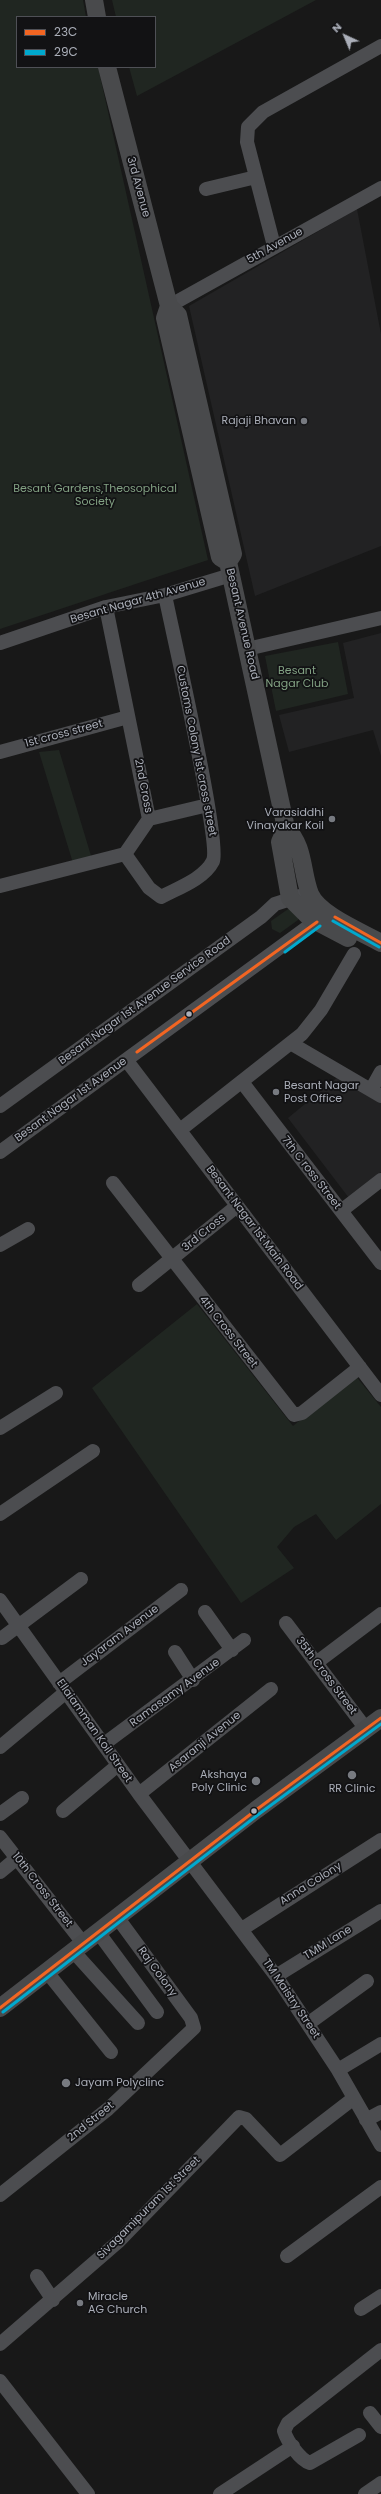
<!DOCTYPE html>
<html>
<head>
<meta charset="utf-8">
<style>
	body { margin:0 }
	#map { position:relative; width:381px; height:2494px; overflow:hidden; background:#181818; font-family:Poppins,sans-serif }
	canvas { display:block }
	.legend { position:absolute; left:16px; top:16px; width:140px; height:52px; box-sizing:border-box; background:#121214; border:1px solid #4f5056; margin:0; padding:5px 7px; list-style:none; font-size:12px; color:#aaaeb8 }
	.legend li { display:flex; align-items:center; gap:8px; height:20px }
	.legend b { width:20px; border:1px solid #4f5056 }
	.north { position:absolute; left:325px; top:16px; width:40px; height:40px; -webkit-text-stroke:3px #121214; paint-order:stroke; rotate:316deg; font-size:11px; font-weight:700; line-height:16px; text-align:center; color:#aaaeb8 }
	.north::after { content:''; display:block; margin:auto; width:14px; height:18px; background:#aaaeb8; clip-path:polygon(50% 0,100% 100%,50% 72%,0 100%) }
</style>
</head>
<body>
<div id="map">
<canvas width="381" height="2494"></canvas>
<ul class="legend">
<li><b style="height:5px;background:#f26522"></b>23C</li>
<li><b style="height:5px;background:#00a9ce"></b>29C</li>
</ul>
<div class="north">N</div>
</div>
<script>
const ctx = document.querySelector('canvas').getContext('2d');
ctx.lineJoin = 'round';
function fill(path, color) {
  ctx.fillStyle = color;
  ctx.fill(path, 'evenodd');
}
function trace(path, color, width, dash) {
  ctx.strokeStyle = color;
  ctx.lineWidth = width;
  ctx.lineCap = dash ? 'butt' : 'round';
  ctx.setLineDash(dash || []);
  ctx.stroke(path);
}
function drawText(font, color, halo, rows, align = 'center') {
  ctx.font = font + ' Poppins,sans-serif';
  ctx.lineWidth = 3.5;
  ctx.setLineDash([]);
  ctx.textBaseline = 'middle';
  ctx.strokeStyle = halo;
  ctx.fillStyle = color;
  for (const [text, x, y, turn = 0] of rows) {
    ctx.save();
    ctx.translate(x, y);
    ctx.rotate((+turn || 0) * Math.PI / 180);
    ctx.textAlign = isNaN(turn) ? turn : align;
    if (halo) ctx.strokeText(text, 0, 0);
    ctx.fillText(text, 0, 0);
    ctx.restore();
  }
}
fill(new Path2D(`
	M357,209L381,334V546L255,596L189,306Z
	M381,633V756L373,730L289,752L279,715L354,698L343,643Z
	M339,1076L381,1098V1172L349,1198L288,1118Z`), '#222223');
fill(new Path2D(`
	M0,0H83L86,17H17V67H98L208,560L0,629Z
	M112,0H316L137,96L129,67H155V17H116Z
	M338,642L348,694L276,711L265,656Z
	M59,750L92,859L73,863L39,752Z
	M291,907L298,912V920L280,933L272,929L271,921Z
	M197,1304L293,1426L355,1375L381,1407V1504L336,1540L316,1514L294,1527L277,1547L294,1568L241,1603L92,1388Z`), '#202621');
trace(new Path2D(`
	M206,189L256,177
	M274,246L247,142L248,127L263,112L381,46
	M169,306L381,188
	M0,643L106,607L165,595L231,575
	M247,649L381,618
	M0,752L128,717
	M149,819L208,805
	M125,854L149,888L161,897C178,888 204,879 213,861C221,842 172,630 165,595
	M0,886L125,854L149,819L106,607
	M292,1044L381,1096
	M127,1061L381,1395
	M242,1082L381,1263
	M371,1090L381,1072
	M0,1106L261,917L275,904L300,896
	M180,1130L302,1034L321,1010L354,954
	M0,1152L323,916
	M113,1183L294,1415L302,1413L360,1367
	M341,1211L381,1180
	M0,1245L28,1229
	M139,1285L237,1206
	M0,1428L56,1393
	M0,1514L93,1451
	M0,1600L139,1794L276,1976L338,2070L381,2145
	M205,1612L232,1650
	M286,1623L366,1729
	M2,1638L81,1579
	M175,1652L193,1680
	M316,1663L381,1614
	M59,1683L181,1590
	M104,1744L244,1640
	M0,1747L66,1692
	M139,1794L271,1689
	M63,1811L118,1765
	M0,1814L22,1798
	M0,1837L83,1943
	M0,1872L17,1858
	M242,1929L381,1840
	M98,1932L157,2012
	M73,1951L138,2023
	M47,1972L111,2052
	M276,1976L381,1911
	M309,2023L367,1981
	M338,2070L381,2044
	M366,2120L381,2112
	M0,2195L108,2109L194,2028L191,2018L117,1917
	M287,2256L381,2187
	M37,2276L53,2300
	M361,2309L381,2296
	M0,2344L119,2241L239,2117L246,2119L280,2155L354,2098
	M0,2381L88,2494
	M370,2413L381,2427
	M359,2435L310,2463C300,2460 287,2441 284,2431L288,2423L381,2350
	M220,2494L293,2446
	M365,2494L381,2483`), '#4c4d50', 14);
trace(new Path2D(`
	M94,0L97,17
	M107,67L169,306L178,315L233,554L228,562L230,571L286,828C305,847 301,871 310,894C319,915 362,932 381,943
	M169,306L165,318L220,557L228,562
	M286,828L280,842L290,898L310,918L348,938
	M0,2008L256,1810L381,1718`), '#494a4c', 18);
trace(new Path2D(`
	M335,917L381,943
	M137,1052L317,922
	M0,2008L256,1810L381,1718`), '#f26522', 3);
trace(new Path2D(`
	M333,921L379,947
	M285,952L320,926
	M3,2012L259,1814L381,1724`), '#00a9ce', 3);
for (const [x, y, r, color] of [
	[304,421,4,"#777a80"],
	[332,819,4,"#777a80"],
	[189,1014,3.5,"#aaaeb8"],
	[276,1092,4,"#777a80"],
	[352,1775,5,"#777a80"],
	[256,1781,5,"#777a80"],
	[254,1811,3.5,"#aaaeb8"],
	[66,2083,5,"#777a80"],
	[80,2303,4,"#777a80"]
]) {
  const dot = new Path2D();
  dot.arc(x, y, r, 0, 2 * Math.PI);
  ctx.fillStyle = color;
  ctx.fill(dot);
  trace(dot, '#121214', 1.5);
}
drawText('11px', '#aaaeb8', '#121214', [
	["3rd Avenue",138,187,75],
	["5th Avenue",275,246,-29],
	["Besant Nagar 4th Avenue",138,601,-16],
	["Besant Avenue Road",242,624,77],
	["1st cross street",64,734,-15],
	["Customs Colony 1st cross street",196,751,79],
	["2nd Cross",143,786,79],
	["Besant Nagar 1st Avenue Service Road",145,1001,-36],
	["Besant Nagar 1st Avenue",71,1100,-36],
	["7th C ross Street",311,1173,52],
	["Besant Nagar 1st Main Road",254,1228,53],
	["3rd Cross",204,1233,-39],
	["4th Cross Street",228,1332,52],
	["Jayaram Avenue",120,1636,-37],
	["35th Cross Street",326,1676,53],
	["Ramasamy Avenue",175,1693,-36],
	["Ellaiamman Koil Street",94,1731,55],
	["Asaranji Avenue",205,1742,-39],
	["Anna Colony",311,1884,-32],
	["10th Cross Street",42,1890,52],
	["TMM Lane",328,1943,-32],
	["Raj Colony",157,1972,54],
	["TM Maistry Street",291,1999,56],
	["2nd Street",91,2122,-39],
	["Sivagamipuram 1st Street",149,2208,-45]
]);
drawText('11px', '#aaaeb8', '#121214', [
	["Rajaji Bhavan",296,421],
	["Varasiddhi",324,813],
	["Vinayakar Koil",324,826],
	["Besant Nagar",284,1086,"left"],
	["Post Office",284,1099,"left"],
	["Akshaya",247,1775],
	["Poly Clinic",247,1788],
	["RR Clinic",352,1789,"center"],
	["Jayam Polyclinc",75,2083,"left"],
	["Miracle",88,2297,"left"],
	["AG Church",88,2310,"left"]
], 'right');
drawText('11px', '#82a183', '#121214', [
	["Besant Gardens,Theosophical",95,489],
	["Society",95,502],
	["Besant",297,671],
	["Nagar Club",297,684]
]);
</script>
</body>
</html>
